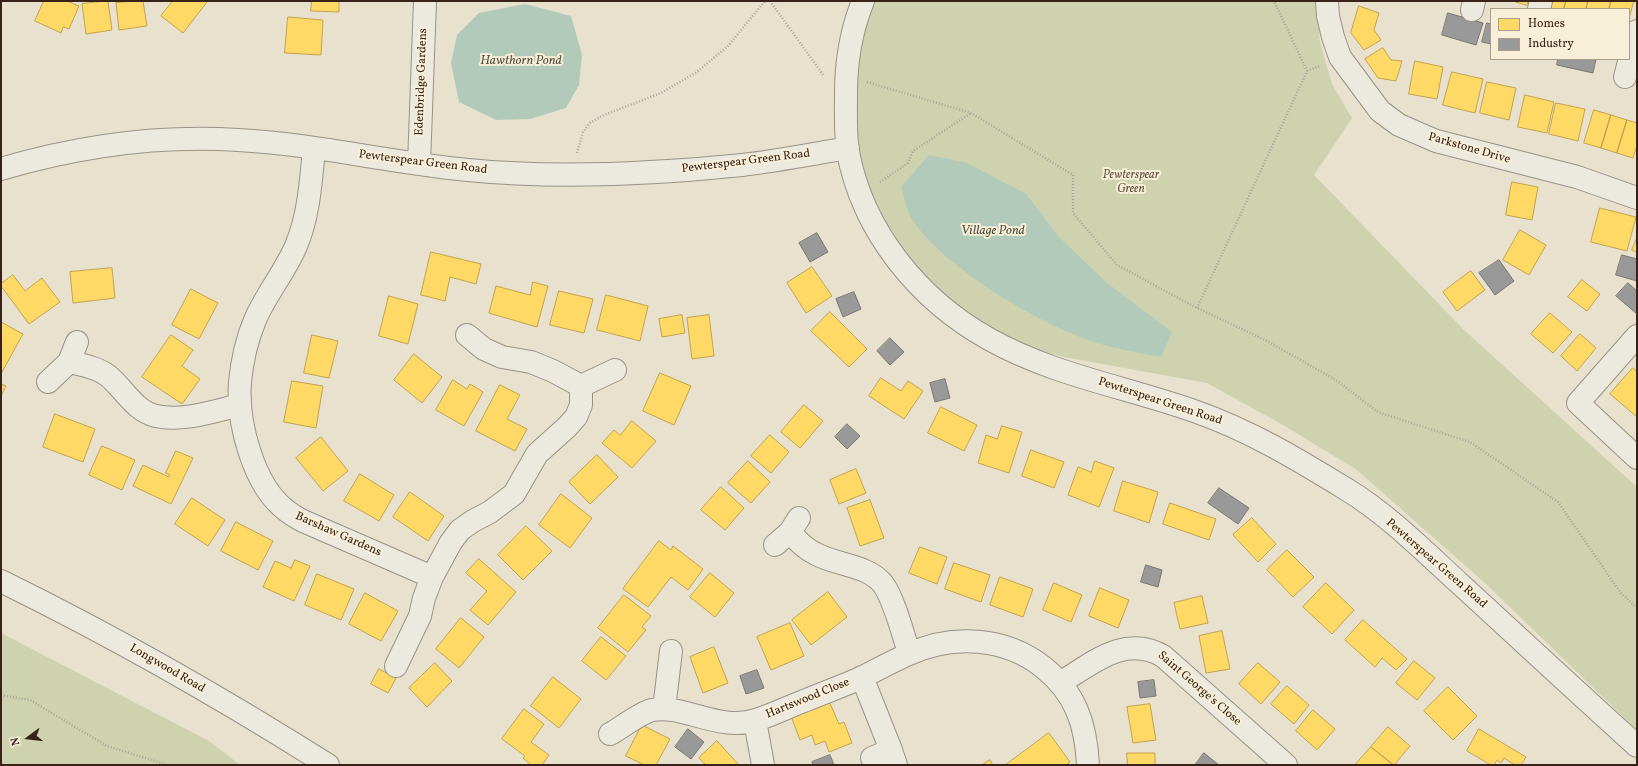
<!DOCTYPE html>
<html>
<head>
<meta charset="utf-8">
<style>
	body { margin:0 }
	#map { position:relative; width:1638px; height:766px; overflow:hidden; background:#e7e1cd; font-family:Vollkorn,serif }
	canvas { display:block }
	.frame { position:absolute; inset:0; border:2px solid #382117; pointer-events:none }
	.legend { position:absolute; left:1490px; top:8px; width:140px; height:52px; box-sizing:border-box; background:#f7efd7; border:1px solid #ab9d8a; margin:0; padding:5px 7px; list-style:none; font-size:12px; color:#382117 }
	.legend li { display:flex; align-items:center; gap:8px; height:20px }
	.legend b { width:20px; border:1px solid #ab9d8a }
	.north { position:absolute; left:8px; top:718px; width:40px; height:40px; -webkit-text-stroke:3px #f7efd7; paint-order:stroke; rotate:255deg; font-size:11px; font-weight:700; line-height:16px; text-align:center; color:#382117 }
	.north::after { content:''; display:block; margin:auto; width:14px; height:18px; background:#382117; clip-path:polygon(50% 0,100% 100%,50% 72%,0 100%) }
</style>
</head>
<body>
<div id="map">
<canvas width="1638" height="766"></canvas>
<div class="frame"></div>
<ul class="legend">
<li><b style="height:11px;background:#ffd966"></b>Homes</li>
<li><b style="height:11px;background:#999"></b>Industry</li>
</ul>
<div class="north">N</div>
</div>
<script>
const ctx = document.querySelector('canvas').getContext('2d');
ctx.lineJoin = 'round';
function fill(path, color) {
  ctx.fillStyle = color;
  ctx.fill(path, 'evenodd');
}
function trace(path, color, width, dash) {
  ctx.strokeStyle = color;
  ctx.lineWidth = width;
  ctx.lineCap = dash ? 'butt' : 'round';
  ctx.setLineDash(dash || []);
  ctx.stroke(path);
}
function drawText(font, color, halo, rows, align = 'center') {
  ctx.font = font + ' Vollkorn,serif';
  ctx.lineWidth = 4;
  ctx.setLineDash([]);
  ctx.textBaseline = 'middle';
  ctx.strokeStyle = halo;
  ctx.fillStyle = color;
  for (const [text, x, y, turn = 0] of rows) {
    ctx.save();
    ctx.translate(x, y);
    ctx.rotate((+turn || 0) * Math.PI / 180);
    ctx.textAlign = isNaN(turn) ? turn : align;
    if (halo) ctx.strokeText(text, 0, 0);
    ctx.fillText(text, 0, 0);
    ctx.restore();
  }
}
fill(new Path2D(`
	M862,1H1317L1320,43L1332,84L1352,118L1314,175L1464,330L1637,487V730L1486,584L1357,470L1283,425L1207,383L1064,357L990,336L959,316L872,214L846,148Z
	M1,633L209,741L240,765H1Z`), '#ced2ae');
fill(new Path2D(`
	M525,4L571,16L582,55L579,85L566,108L530,119L496,120L459,102L451,63L457,35L479,13Z
	M929,155L967,163L1026,194L1059,237L1107,283L1172,332L1161,357C1141,353 1121,350 1101,344C1045,328 947,270 913,221C907,212 904,198 901,187Z`), '#b2caba');
const homes = new Path2D(`
	M44,1H67L79,6L69,29L63,27L61,33L35,21Z
	M108,1L112,30L86,34L82,4Z
	M134,1H143L147,26L119,30L116,3Z
	M173,1H206L207,2L183,33L161,16Z
	M312,1H339V12L311,11Z
	M1513,1H1528L1527,5Z
	M1544,1H1566L1564,9H1541Z
	M1566,1H1588L1586,9H1564Z
	M1588,1H1611L1609,9H1586Z
	M1611,1H1634L1629,18V9H1609Z
	M1359,6L1379,13L1374,30L1381,40L1364,50L1351,33Z
	M288,17L323,20L321,55L285,53Z
	M1383,48L1391,60L1402,61L1396,81L1378,78L1365,59Z
	M1415,61L1443,67L1437,99L1409,94Z
	M1452,72L1483,79L1475,113L1443,105Z
	M1487,82L1516,88L1509,120L1480,113Z
	M1525,95L1554,102L1547,133L1518,127Z
	M1556,103L1585,109L1578,141L1549,134Z
	M1594,110L1611,115L1601,148L1584,143Z
	M1611,115L1627,120L1617,153L1601,148Z
	M1627,120L1637,123V145L1633,158L1617,153Z
	M1512,182L1538,187L1532,220L1506,215Z
	M1600,208L1636,217L1627,251L1591,242Z
	M1520,230L1546,245L1529,275L1503,260Z
	M1637,238V253L1632,250Z
	M431,252L481,264L476,284L450,277L445,301L421,295Z
	M812,267L832,296L806,313L787,283Z
	M112,268L115,298L73,303L70,272Z
	M1471,271L1485,290L1457,311L1443,292Z
	M13,275L25,291L42,278L60,302L29,324L1,286V284Z
	M1582,280L1600,294L1587,311L1568,297Z
	M533,282L548,286L537,327L489,313L496,286L530,295Z
	M191,289L218,303L199,339L172,325Z
	M559,291L593,299L584,333L550,325Z
	M606,295L648,306L640,341L597,330Z
	M389,296L418,304L408,344L379,336Z
	M830,312L867,349L849,367L811,331Z
	M1550,313L1572,332L1553,353L1531,334Z
	M682,315L685,333L662,337L659,319Z
	M709,315L714,356L692,359L687,318Z
	M1,322L23,334L2,372H1Z
	M1580,334L1596,348L1577,371L1561,356Z
	M171,335L193,350L182,366L200,379L182,404L142,377Z
	M312,335L338,341L329,378L304,373Z
	M414,354L442,377L422,403L394,380Z
	M1633,368L1637,372V417L1610,394Z
	M660,373L691,386L674,425L643,411Z
	M881,378L901,391L908,381L923,391L904,419L869,396Z
	M453,380L467,389L470,384L483,392L464,426L436,410Z
	M292,381L323,386L316,428L284,422Z
	M1,384L6,386L1,396Z
	M500,385L520,395L507,419L527,429L515,451L476,431Z
	M804,405L823,421L800,448L781,432Z
	M941,407L977,425L964,451L928,433Z
	M55,414L95,429L83,462L43,447Z
	M632,421L656,441L632,468L602,443L614,430L620,435Z
	M1002,426L1022,432L1009,473L978,463L986,435L997,439Z
	M770,435L789,452L771,473L751,456Z
	M321,437L348,471L323,491L296,458Z
	M102,446L135,460L122,490L89,475Z
	M1031,450L1064,462L1054,488L1022,476Z
	M176,451L193,458L171,504L133,486L143,465L169,477L170,475L166,473Z
	M597,455L618,477L590,504L569,482Z
	M748,461L770,482L751,503L728,483Z
	M1095,461L1114,468L1099,507L1068,495L1078,467L1091,472Z
	M856,469L866,493L839,504L830,480Z
	M360,474L394,495L379,521L344,501Z
	M1123,481L1158,492L1149,523L1114,511Z
	M721,487L744,508L725,530L701,510Z
	M410,492L444,516L428,541L393,517Z
	M561,494L592,518L570,548L539,525Z
	M192,498L225,520L208,546L175,524Z
	M870,500L884,538L860,546L847,508Z
	M1170,503L1216,519L1209,540L1163,524Z
	M1252,518L1276,544L1258,562L1233,535Z
	M236,522L273,541L258,570L221,551Z
	M526,526L552,551L523,580L498,555Z
	M659,541L671,550L673,546L703,569L688,590L671,577L648,607L623,589Z
	M920,547L947,557L937,584L909,573Z
	M1287,550L1314,577L1293,597L1267,570Z
	M479,559L516,592L488,625L470,610L487,591L466,573Z
	M295,560L310,566L294,601L263,587L275,561L291,568Z
	M954,563L990,575L981,602L945,589Z
	M710,573L734,593L715,617L690,597Z
	M317,574L354,589L341,620L305,605Z
	M1000,577L1033,589L1023,617L990,605Z
	M1054,583L1082,595L1071,622L1043,610Z
	M1326,583L1354,610L1332,634L1303,607Z
	M1100,588L1129,600L1118,628L1089,616Z
	M828,592L847,617L811,645L792,620Z
	M365,593L398,611L381,641L349,624Z
	M624,595L651,616L642,627L646,630L628,652L598,628Z
	M1202,596L1208,623L1180,629L1174,603Z
	M461,618L484,637L459,668L436,649Z
	M1363,620L1407,659L1396,670L1382,658L1375,667L1345,640Z
	M790,623L804,656L771,670L757,637Z
	M1222,631L1230,669L1206,673L1199,636Z
	M601,637L626,656L606,680L582,661Z
	M714,647L728,683L703,693L690,657Z
	M1414,661L1435,678L1417,700L1396,683Z
	M435,663L452,681L427,707L409,688Z
	M1258,663L1280,682L1261,704L1239,684Z
	M379,669L396,678L388,693L371,684Z
	M553,677L581,699L559,728L531,706Z
	M1287,686L1309,705L1294,724L1271,704Z
	M1448,687L1477,716L1453,740L1424,711Z
	M829,701L839,724L844,722L852,743L829,752L825,741L815,745L812,735L800,740L791,716Z
	M1150,704L1156,740L1133,743L1127,707Z
	M524,709L544,724L531,742L549,755L542,765H531L523,758L525,756L502,739Z
	M1313,710L1335,729L1317,750L1296,731Z
	M642,725L670,739L656,765H644L626,756Z
	M1388,727L1410,746L1394,765L1371,747Z
	M1479,729L1526,757L1521,765H1515L1504,758L1501,763L1497,760L1494,765H1491L1467,751Z
	M1049,733L1070,762L1066,765H1008L1007,764Z
	M717,741L739,765H706L699,758Z
	M1371,747L1393,765H1355Z
	M1127,753H1155V765H1128Z
	M990,760L993,765H982Z`);
fill(homes, '#ffd966');
trace(homes, '#c3a24e', 1);
const industry = new Path2D(`
	M1448,13L1483,23L1476,45L1442,35Z
	M1487,23L1491,24V44L1482,42Z
	M1558,59H1596L1593,73L1557,65Z
	M817,233L828,252L810,262L799,243Z
	M1622,255L1637,259V281L1616,275Z
	M1499,260L1514,281L1495,295L1479,273Z
	M1628,283L1637,291V314L1616,296Z
	M854,292L861,309L843,317L836,299Z
	M890,338L904,352L890,365L877,351Z
	M945,379L950,398L935,402L930,383Z
	M847,424L860,436L847,449L835,437Z
	M1219,488L1249,508L1238,524L1208,503Z
	M1146,565L1162,570L1158,587L1141,582Z
	M757,670L764,688L746,694L740,676Z
	M1154,680L1156,696L1140,698L1138,682Z
	M688,729L704,742L691,759L675,747Z
	M1204,753L1219,765H1195Z
	M830,755L834,765H813L812,762Z`);
fill(industry, '#999');
trace(industry, '#7c7572', 1);
const minor = new Path2D(`
	M863,1C851,31 846,62 846,93C846,112 845,133 848,152C863,232 919,300 989,339C1053,375 1126,387 1194,411C1249,430 1297,459 1346,489C1386,513 1424,551 1459,583C1518,637 1577,692 1637,746
	M1327,1L1328,16L1333,37L1340,57L1380,111L1399,125L1436,141L1577,177L1637,198
	M1539,9L1541,1
	M1472,10L1474,1
	M1625,77L1637,31
	M314,148C311,181 309,215 296,246C285,272 266,294 255,320C247,339 242,361 240,382C237,422 253,486 287,511C292,515 297,518 303,521L432,577
	M419,164L425,1
	M1,169C79,146 157,135 238,140C315,144 391,163 468,170C558,179 651,174 742,165C777,161 812,154 848,148
	M1637,336L1578,403L1637,458
	M69,362C82,365 96,367 107,375C123,387 134,411 156,416C183,422 214,411 240,405
	M48,382L69,362L77,342
	M581,386L615,370
	M790,532C798,541 805,549 816,554C836,565 868,565 883,584C894,599 903,634 909,653
	M775,545L790,532L799,518
	M1,581C113,636 222,698 328,765
	M396,666L420,616L424,598L432,577L451,542L460,530L473,521L490,512L514,494L537,454L567,427L576,417L581,405V386L553,371L531,362L502,357L484,349L467,335
	M862,677L891,750
	M1060,683C1093,663 1125,634 1163,656L1286,765
	M664,709L671,651
	M755,721L763,765
	M610,734C621,728 640,713 652,710C683,704 720,732 756,720C772,715 788,707 804,701C823,693 843,686 863,677C878,669 893,661 909,654C953,634 1005,637 1043,667C1076,693 1086,725 1088,765
	M872,758L891,750L896,765`);
trace(minor, '#999387', 24);
trace(new Path2D(`
	M770,1L824,76
	M1307,71L1320,66
	M867,82L971,113L1073,175V213L1117,265L1197,308L1265,340L1336,380L1378,412L1470,442L1558,502L1620,592L1637,608
	M577,153L583,132L590,123L604,115L661,93L697,72L728,46L765,1
	M880,182L908,163L913,151L971,113
	M1197,308L1307,71L1274,1
	M1,695L30,700L107,746L168,765`), '#aba69d', 2.5, [1, 2]);
trace(minor, '#ece9de', 22);
drawText('12px', '#382117', '#f7efd7', [
	["Edenbridge Gardens",422,82,-88],
	["Parkstone Drive",1469,149,16],
	["Pewterspear Green Road",746,162,-7],
	["Pewterspear Green Road",423,163,7],
	["Pewterspear Green Road",1160,402,18],
	["Barshaw Gardens",338,535,24],
	["Pewterspear Green Road",1436,564,41],
	["Longwood Road",167,669,30],
	["Saint George's Close",1199,689,41],
	["Hartswood Close",808,699,-22]
]);
drawText('italic 12px', '#5f523c', '#f7efd7', [
	["Pewterspear",1131,176],
	["Green",1131,190]
]);
drawText('italic 13px', '#565146', '#f7efd7', [
	["Hawthorn Pond",521,62],
	["Village Pond",993,232]
]);
</script>
</body>
</html>
